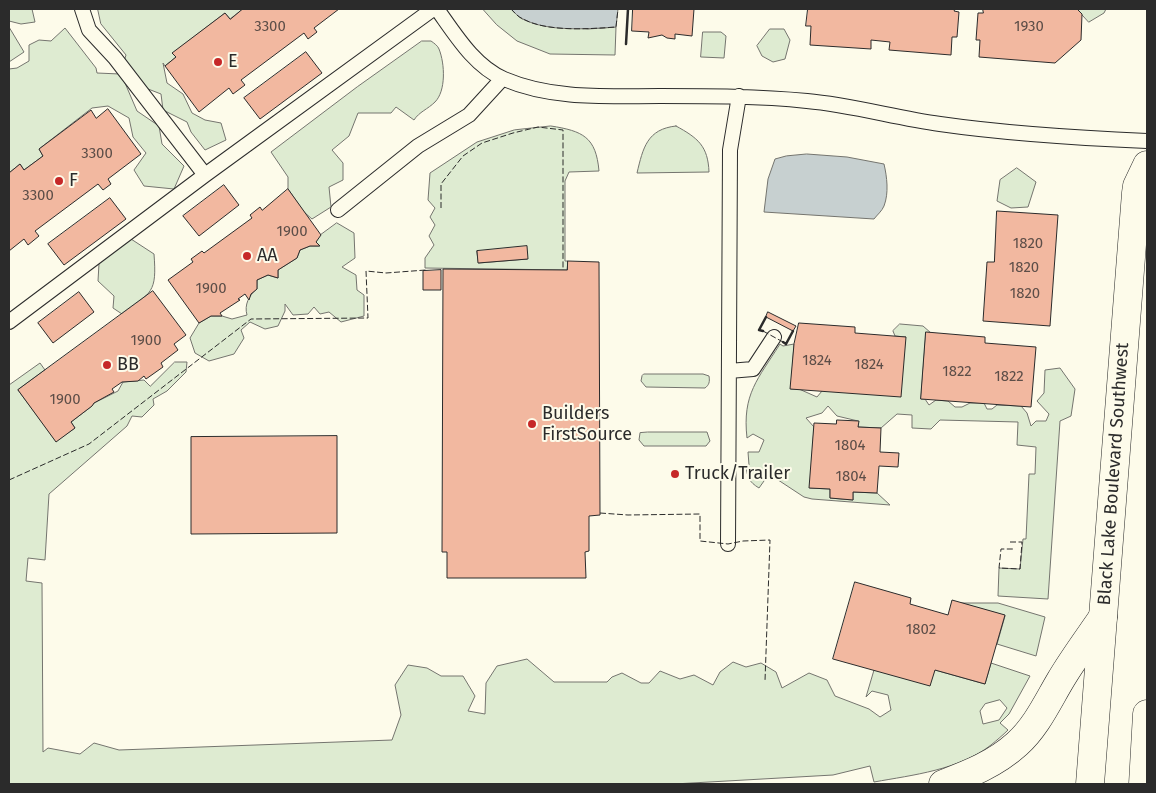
<!DOCTYPE html>
<html>
<head>
<meta charset="utf-8">
<style>
	body { margin:0 }
	#map { position:relative; width:1156px; height:793px; overflow:hidden; background:#fdfbea; font-family:"Fira Sans",sans-serif }
	canvas { display:block }
	.frame { position:absolute; inset:0; border:10px solid #2b2b2b; pointer-events:none }
</style>
</head>
<body>
<div id="map">
<canvas width="1156" height="793"></canvas>
<div class="frame"></div>
</div>
<script>
const ctx = document.querySelector('canvas').getContext('2d');
ctx.lineJoin = 'round';
function fill(path, color) {
  ctx.fillStyle = color;
  ctx.fill(path, 'evenodd');
}
function trace(path, color, width, dash) {
  ctx.strokeStyle = color;
  ctx.lineWidth = width;
  ctx.lineCap = dash ? 'butt' : 'round';
  ctx.setLineDash(dash || []);
  ctx.stroke(path);
}
function drawText(font, color, halo, rows, align = 'center') {
  ctx.font = font + ' "Fira Sans",sans-serif';
  ctx.lineWidth = 4;
  ctx.setLineDash([]);
  ctx.textBaseline = 'middle';
  ctx.strokeStyle = halo;
  ctx.fillStyle = color;
  for (const [text, x, y, turn = 0] of rows) {
    ctx.save();
    ctx.translate(x, y);
    ctx.rotate((+turn || 0) * Math.PI / 180);
    ctx.textAlign = isNaN(turn) ? turn : align;
    if (halo) ctx.strokeText(text, 0, 0);
    ctx.fillText(text, 0, 0);
    ctx.restore();
  }
}
const green = new Path2D(`
	M9,9H32L35,22L21,24L9,21Z
	M98,9H243L230,19L225,13L173,53L176,57L165,66L163,63L167,83L183,94L192,113L205,120L221,123L226,140L205,150L191,132L187,122L163,110L161,94L143,87L125,83L137,111L159,126L162,144L184,166L174,189L144,186L134,170L146,153L133,137L129,118L108,106L92,108L39,149L43,156L24,170L20,164L9,173V69L17,68L29,61V45L39,40L51,41L65,28L96,68L97,73L120,74L126,55L101,24Z
	M483,9H511L522,19L588,29L616,27L615,55L550,54L517,41L497,25Z
	M1077,9H1106L1104,13L1089,22Z
	M9,27L24,52L9,62Z
	M770,29H784L790,40L785,59L773,62L762,56L757,46Z
	M703,32H721L726,36L724,58L701,57Z
	M422,41H431C434,43 438,46 439,49C445,64 446,91 435,102C428,109 419,112 414,120L396,107L391,113H358L349,136L332,150L343,163V180L329,187L331,207L312,219L304,212L288,189V177L271,152L357,87Z
	M551,126C583,131 596,137 599,171L569,172L565,181V261H568L567,270L425,268V258L434,245L429,236L435,225L430,217L435,208L428,200L430,173L477,142L514,130ZM477,251L527,259L479,263Z
	M676,126C698,138 708,146 709,172L637,173C643,148 647,129 676,126Z
	M1017,168L1036,182L1028,207L1011,208L997,201L1000,180Z
	M337,223L354,233L355,258L342,267L356,275L357,290L364,295V316L341,322L329,312L320,314L314,307L308,314L293,315L285,304V311L278,326L265,329L250,322L241,330L244,338L234,354L209,361L195,353L190,338L199,323L211,316H222L232,319L247,315C244,305 249,295 257,289V280L268,275L278,278V270L297,258L300,250L310,246H319L316,242L319,236Z
	M131,239L154,254C157,293 152,292 122,314L113,308L114,296L98,281L100,246Z
	M900,324L923,326L931,333H926L921,399H925L929,405L936,400L948,401L955,407H962L970,403H984L987,409H992L997,405L1021,406L1027,413L1031,426L1036,421H1046L1049,414L1037,401L1044,393L1045,370L1060,368L1075,389L1071,416L1060,421L1048,599L998,596L999,568L1020,569L1023,539H1026L1029,474H1035L1036,447L1017,445L1018,422L940,420L931,429L912,428V415L897,414L881,428L858,427V421L837,416L828,406L822,413L806,418L814,427L810,488L830,489V498L853,500V492L877,493L890,505L812,499L804,497L769,474L759,488C749,482 747,477 746,465H749L748,452H759L764,440L753,434L747,438C742,394 758,379 780,344L783,346L794,344L791,389H799L817,397L822,391L906,337L895,336L893,331Z
	M175,362H187L186,372L167,391L153,399L154,405L142,417L132,416L127,426L49,494L45,560L28,558L26,581L42,583L43,752L48,748L80,754L94,743L119,750L392,740L401,715L395,685L408,665L427,668L441,676H463L475,696L468,711L485,714L486,683L497,666L527,659L554,682H607L612,677L622,673L641,683H649L660,671L680,679L694,675L713,685L720,672L733,662L746,667L761,663L776,672L782,688L809,673L827,680L835,696L869,709L880,717L891,710L888,695L872,691L866,697L874,670H935L985,684L991,663L1030,676L1009,714L1000,723L1008,730C1003,735 997,740 991,745C959,770 913,775 874,782L870,766L833,775L674,784H9V385L40,363L45,370L18,390L56,441L75,428L71,422L92,406L94,403L118,391L123,382L144,380L150,386ZM1000,700L1007,708L999,720L983,724L980,711L985,704Z
	M644,374H703L709,376C710,382 709,385 705,388L646,387L641,381L642,376Z
	M648,432H707L710,441L706,446H644L639,440L640,433Z
	M961,603H998L1045,617L1036,656L997,644L1005,616Z`);
fill(green, '#deebd1');
trace(green, '#74746e', 1);
const water = new Path2D(`
	M511,9H618L616,27C589,29 547,32 523,19C518,17 514,12 511,9Z
	M807,154L847,157L884,164C887,177 889,193 884,206C882,211 877,215 874,219L764,212L768,179L775,159L786,156Z`);
fill(water, '#c7d0d0');
trace(water, '#74746e', 1);
const building = new Path2D(`
	M243,9H339L314,28L317,32L308,39L304,33L241,80L245,85L233,94L229,88L199,112L165,66L176,57L172,53L225,13L230,19Z
	M633,9H694L692,36L675,34V39L667,38L662,35L648,38L649,32L632,31Z
	M808,9H955L954,11L959,12L957,37H952L951,55L889,50L890,42L871,40V49L810,45L811,26H806Z
	M983,9H1077L1082,14L1081,40L1055,63L979,57L980,40H976L978,13H983Z
	M306,52L322,73L260,119L244,98Z
	M108,109L141,154L108,179L111,184L103,190L98,184L35,231L39,236L28,245L24,239L9,251V173L20,164L24,170L43,156L39,149L91,110L96,118Z
	M224,185L239,205L199,236L183,216Z
	M288,189L321,235L316,242L320,246H310L300,250L297,258L278,270V278L268,275L257,280V289L251,294L249,300L245,294L238,299L240,300L220,313L222,316H211L199,323L168,280L193,262L191,259L202,251L204,253L252,218L250,215L260,207L262,210Z
	M110,198L126,219L64,265L48,244Z
	M997,211L1058,215L1050,326L983,321L987,262H994Z
	M527,246L528,259L478,263L477,251Z
	M568,261L599,262L600,513V515L589,516V551L585,552L586,578H447V552H442L443,269L567,270Z
	M441,270V290H423V271Z
	M153,291L186,335L174,344L178,350L161,363L163,367L146,379L144,376L138,381L122,382L112,389L114,392L94,403L92,406L71,422L75,428L56,442L18,390Z
	M79,292L94,312L53,343L38,323Z
	M768,312L796,326L793,331L766,317Z
	M799,323L855,327V333L906,337L901,397L790,389L794,344Z
	M926,332L985,337V343L1036,347L1031,407L921,399Z
	M837,420L859,421L858,427L881,428L880,452L899,453L898,467L879,466L877,493L853,492V500L830,498V489L809,488L814,423L836,424Z
	M337,436V533L191,534V437Z
	M855,582L911,598L910,604L948,615L952,600L1005,615L985,684L935,670L930,686L833,659Z`);
fill(building, '#f2b8a0');
trace(building, '#2b2b2b', 1);
const lane = new Path2D(`
	M82,9L89,30L115,58L205,175
	M437,9C455,34 474,66 504,79C553,100 608,96 660,96C709,96 758,96 807,101C852,105 896,118 940,124C1009,134 1078,138 1147,141
	M338,210L418,146L469,115L502,79
	M9,322L205,175L433,9
	M729,371L753,369L774,337
	M728,544L730,150L739,96`);
const secondary = new Path2D(`
	M1090,784L1136,193L1137,186L1147,165
	M1143,784L1147,714`);
const highway = new Path2D(`
	M943,784C969,774 995,764 1017,744C1036,727 1047,703 1060,681C1073,659 1088,639 1103,617`);
trace(lane, '#2b2b2b', 16);
trace(secondary, '#2b2b2b', 29);
trace(highway, '#2b2b2b', 29);
trace(lane, '#fdfbea', 14);
trace(secondary, '#fdfbea', 28);
trace(highway, '#fdfbea', 28);
trace(new Path2D(`
	M511,9C514,12 518,17 523,19C547,32 589,29 616,27L618,9
	M441,208V184L463,156L482,143L513,133L538,127L563,130V270
	M763,331L783,342
	M9,480L89,444L251,319L368,318L366,271L386,273L426,270
	M600,513L628,515L700,514V541L728,544L743,541L770,540L765,681
	M1010,542H1022L1020,569L999,568L1001,549H1013`), '#2b2b2b', 1, [6, 2.5]);
trace(new Path2D(`
	M626,44L628,9
	M763,331L759,330L766,317
	M783,342L786,344L793,331`), '#2b2b2b', 2.5);
for (const [x, y, r, color] of [
	[218,62,5,"#c62828"],
	[59,181,5,"#c62828"],
	[247,256,5,"#c62828"],
	[107,365,5,"#c62828"],
	[532,424,5,"#c62828"],
	[675,474,5,"#c62828"]
]) {
  const dot = new Path2D();
  dot.arc(x, y, r, 0, 2 * Math.PI);
  ctx.fillStyle = color;
  ctx.fill(dot);
  trace(dot, '#fdfbea', 2);
}
drawText('15px', '#5d4e48', null, [
	["3300",270,27],
	["1930",1029,27],
	["3300",97,154],
	["3300",38,196],
	["1900",292,232],
	["1820",1028,244],
	["1820",1024,268],
	["1900",211,289],
	["1820",1025,294],
	["1900",146,341],
	["1824",817,361],
	["1824",869,365],
	["1822",957,372],
	["1822",1009,377],
	["1900",65,400],
	["1804",850,446],
	["1804",851,477],
	["1802",921,630]
]);
drawText('18px', '#2b2b2b', '#fdfbea', [
	["E",228,62],
	["F",69,181],
	["AA",257,256],
	["BB",117,365],
	["Builders",542,414],
	["FirstSource",542,435],
	["Truck/Trailer",685,474]
], 'left');
drawText('18px', '#2b2b2b', '#fdfbea', [
	["Black Lake Boulevard Southwest",1114,474,-86]
]);
</script>
</body>
</html>
